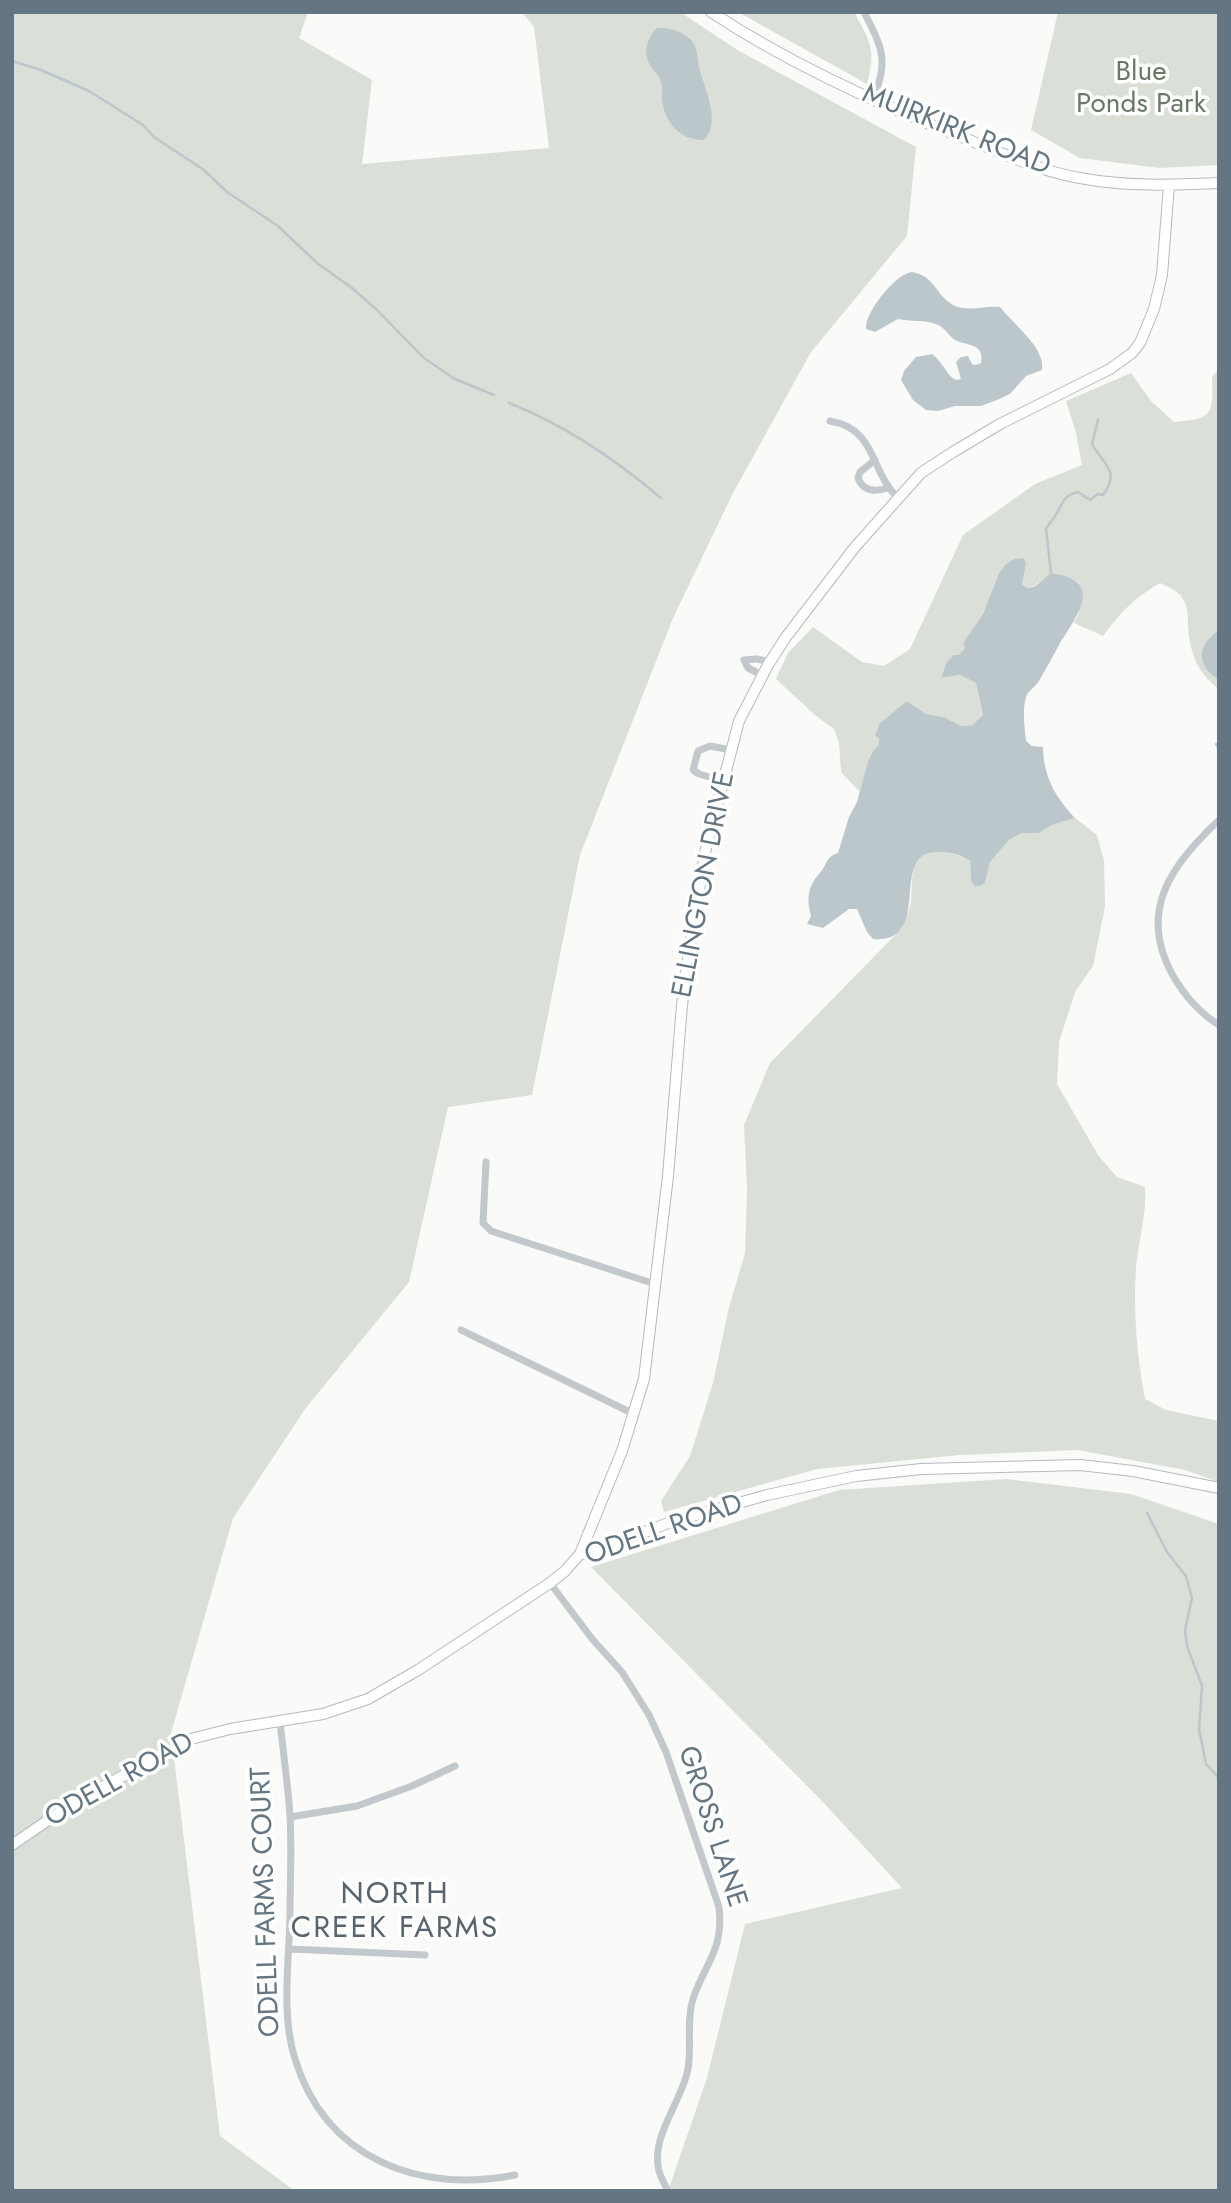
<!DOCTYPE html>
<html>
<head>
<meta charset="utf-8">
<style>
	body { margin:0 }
	#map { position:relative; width:1231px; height:2203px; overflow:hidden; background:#fafaf8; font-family:Jost,sans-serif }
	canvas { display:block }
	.frame { position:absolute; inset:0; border:14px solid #657683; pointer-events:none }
</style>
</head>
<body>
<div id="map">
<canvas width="1231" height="2203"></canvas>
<div class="frame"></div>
</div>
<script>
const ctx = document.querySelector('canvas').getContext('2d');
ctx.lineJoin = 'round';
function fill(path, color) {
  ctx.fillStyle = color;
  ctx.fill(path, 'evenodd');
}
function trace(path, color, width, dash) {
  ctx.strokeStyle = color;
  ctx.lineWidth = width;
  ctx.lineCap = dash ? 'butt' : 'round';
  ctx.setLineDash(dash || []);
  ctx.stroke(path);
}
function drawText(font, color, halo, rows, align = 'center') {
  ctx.font = font + ' Jost,sans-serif';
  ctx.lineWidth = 7;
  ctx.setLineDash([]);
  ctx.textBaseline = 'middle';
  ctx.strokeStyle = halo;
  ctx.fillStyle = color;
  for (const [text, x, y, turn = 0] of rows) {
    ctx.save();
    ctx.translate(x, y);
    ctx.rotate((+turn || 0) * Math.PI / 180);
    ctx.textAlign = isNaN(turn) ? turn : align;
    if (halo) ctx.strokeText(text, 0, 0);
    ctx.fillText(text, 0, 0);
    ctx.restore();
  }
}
fill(new Path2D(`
	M12,12H308L299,38L372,80L362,164L549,148L534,27L522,12H680L739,51L916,147L907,236L811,352L733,493L673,618L580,855L532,1095L448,1107L409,1282L305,1409L233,1518L171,1733L220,2136L295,2191H12Z
	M738,12H854C871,43 876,49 867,84Z
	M1058,12H1219V165L1160,168L1080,158L1031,130Z
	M1219,369V689C1197,673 1190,653 1188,626C1188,617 1188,607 1183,599C1179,591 1168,587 1160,583C1134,598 1121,612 1103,636L1074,623L1079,613V583C1068,575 1055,573 1042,580C1036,584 1035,587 1027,588L1022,584L1026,564L1023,558L999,573L983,614L963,643L965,648L942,678L960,675L976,683L983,715L972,725L961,726L944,717L926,714L907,701L880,723L879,744L873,751L860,792L841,772L839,743L834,729L815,715L776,679L788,653L813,627L862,662L884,666L910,649L963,535L1035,484L1082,465L1076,433L1066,401L1131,373L1151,401L1174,422C1214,419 1213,414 1212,377Z
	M1075,818L1097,835L1104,861L1105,907L1093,966L1075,992L1059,1042L1057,1084L1098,1155L1117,1177L1145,1187C1147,1215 1138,1241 1136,1268C1133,1310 1137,1358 1145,1399L1166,1410L1219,1421V1482L1185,1470L1078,1450L960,1455L817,1469L664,1512L661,1501L690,1456L713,1383L728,1311L745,1253L747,1189L744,1125L770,1063L902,928C905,919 910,910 911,901C914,877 906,846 944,852C954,854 962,856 970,861L971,881L985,883L990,862L1009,840L1022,833H1039L1052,825Z
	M1006,1479L1131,1494L1219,1524V2191H668L707,2078L745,1924L902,1888L822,1801L591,1567L839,1490Z`), '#dadfd7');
fill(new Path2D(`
	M657,28C669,27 683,32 692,41C698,48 697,58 699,67C704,88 722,121 704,140C680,140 664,123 662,98C662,92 663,87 661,82C659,74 652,70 649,63C643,51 648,37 657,28Z
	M912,272C936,276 935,296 955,306C971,312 984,305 1000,307C1012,323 1046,348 1042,370L1026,376L1010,394L997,400L981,406H955L938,411L926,410L913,400L901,380L904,371L916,357L932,354C943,362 947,376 956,380L961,379L956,362L961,357L968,356L972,364L976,365L981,363C985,343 967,346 955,340C949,336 945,328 938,325C926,319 910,322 898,319L875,332L866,329C865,312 895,274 912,272Z
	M1024,558L1026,564L1022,584L1027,588L1034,587L1051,573C1105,580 1078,615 1060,643C1053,656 1046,669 1039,681C1036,686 1031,689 1028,693C1021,705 1025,728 1026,741L1032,746L1043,747C1043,776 1056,798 1075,818L1052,825L1039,833H1022L1009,840L990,862L985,883L980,886H975L971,881L970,861C961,855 950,852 939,852C886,848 936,944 873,939L867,932L857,909H849L823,928L807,924L811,916C806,899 808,886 819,874C827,866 825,857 838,853L849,817L857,802L868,762L873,751L879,744V738L875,736L880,723L907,701L926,714L944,717L961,726L972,725L983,715L976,683L960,675L941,678L947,662L954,655H959L965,648L963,643L983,614L999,573L1006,564L1015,559Z
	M1219,630V680C1196,665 1196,646 1219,630Z`), '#bbc7cb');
trace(new Path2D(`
	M12,61L41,70L89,91L143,125L154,137L204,170L227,192L278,226L317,263L352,288L376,309L424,358L455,379L494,395
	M509,403C565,425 615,459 661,498
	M1051,573L1046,529C1049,523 1054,519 1057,513C1063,502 1064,495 1078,492L1090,500L1098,494L1103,495C1121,470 1104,466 1092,444L1098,420
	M1216,744L1219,749
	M1147,1513L1167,1552L1186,1576L1192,1598L1185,1630L1187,1646L1202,1686L1199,1729L1206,1764L1219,1778`), '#bbc7cb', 2.5);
const secondary = new Path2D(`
	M711,12C793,66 884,107 974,142C1009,156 1043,172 1080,178C1127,187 1172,185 1219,183
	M580,1554L622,1451L644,1379L668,1176L682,1005L689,951L706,848L739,721L768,665L786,637L855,547L921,473L953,452L1000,424L1110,369L1132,353L1140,343L1154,309L1162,275L1169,185
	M12,1845L73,1803L191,1739L230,1729L323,1714L368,1699L418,1670L550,1583L565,1571L580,1554L597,1551L668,1523L767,1495L856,1476L921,1469L1080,1465L1133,1471L1219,1488`);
trace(secondary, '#b3babf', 12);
trace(new Path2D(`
	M864,12C882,47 890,62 872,100
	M830,421C877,429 869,470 898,498
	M875,460L860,472L858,478C863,492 876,492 888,488
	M762,675L748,668L744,660L757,659L770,662
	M723,781L699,774L693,770L698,751L710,746L731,750
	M1219,820C1173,864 1137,909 1172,974C1184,995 1198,1012 1219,1025
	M486,1162L483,1223L491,1231L655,1284
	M461,1330L634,1414
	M550,1583L593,1640L622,1672L649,1715L666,1752L719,1907C724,1950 705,1963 693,1999C686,2021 692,2046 688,2069C682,2102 650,2136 659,2171C661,2178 665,2185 668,2191
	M280,1721C283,1752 288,1784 290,1816C292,1849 290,1883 290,1916C289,1962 281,2015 295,2059C326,2159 419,2194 515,2175
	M290,1817L357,1806L412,1786L455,1766
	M290,1949L425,1955`), '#c3c8cc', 7);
trace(secondary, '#fff', 10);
drawText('28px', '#687a64', '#fff', [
	["Blue",1141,73],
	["Ponds Park",1141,105]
]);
drawText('28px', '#657683', '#fff', [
	["MUIRKIRK ROAD",956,131,22],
	["ELLINGTON DRIVE",705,885,-79],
	["ODELL ROAD",664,1531,-19],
	["ODELL ROAD",120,1781,-29],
	["GROSS LANE",711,1827,72],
	["ODELL FARMS COURT",267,1902,-92]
]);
ctx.letterSpacing = '2px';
drawText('30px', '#57646e', '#fff', [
	["NORTH",395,1896],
	["CREEK FARMS",395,1930]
]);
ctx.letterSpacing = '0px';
</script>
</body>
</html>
